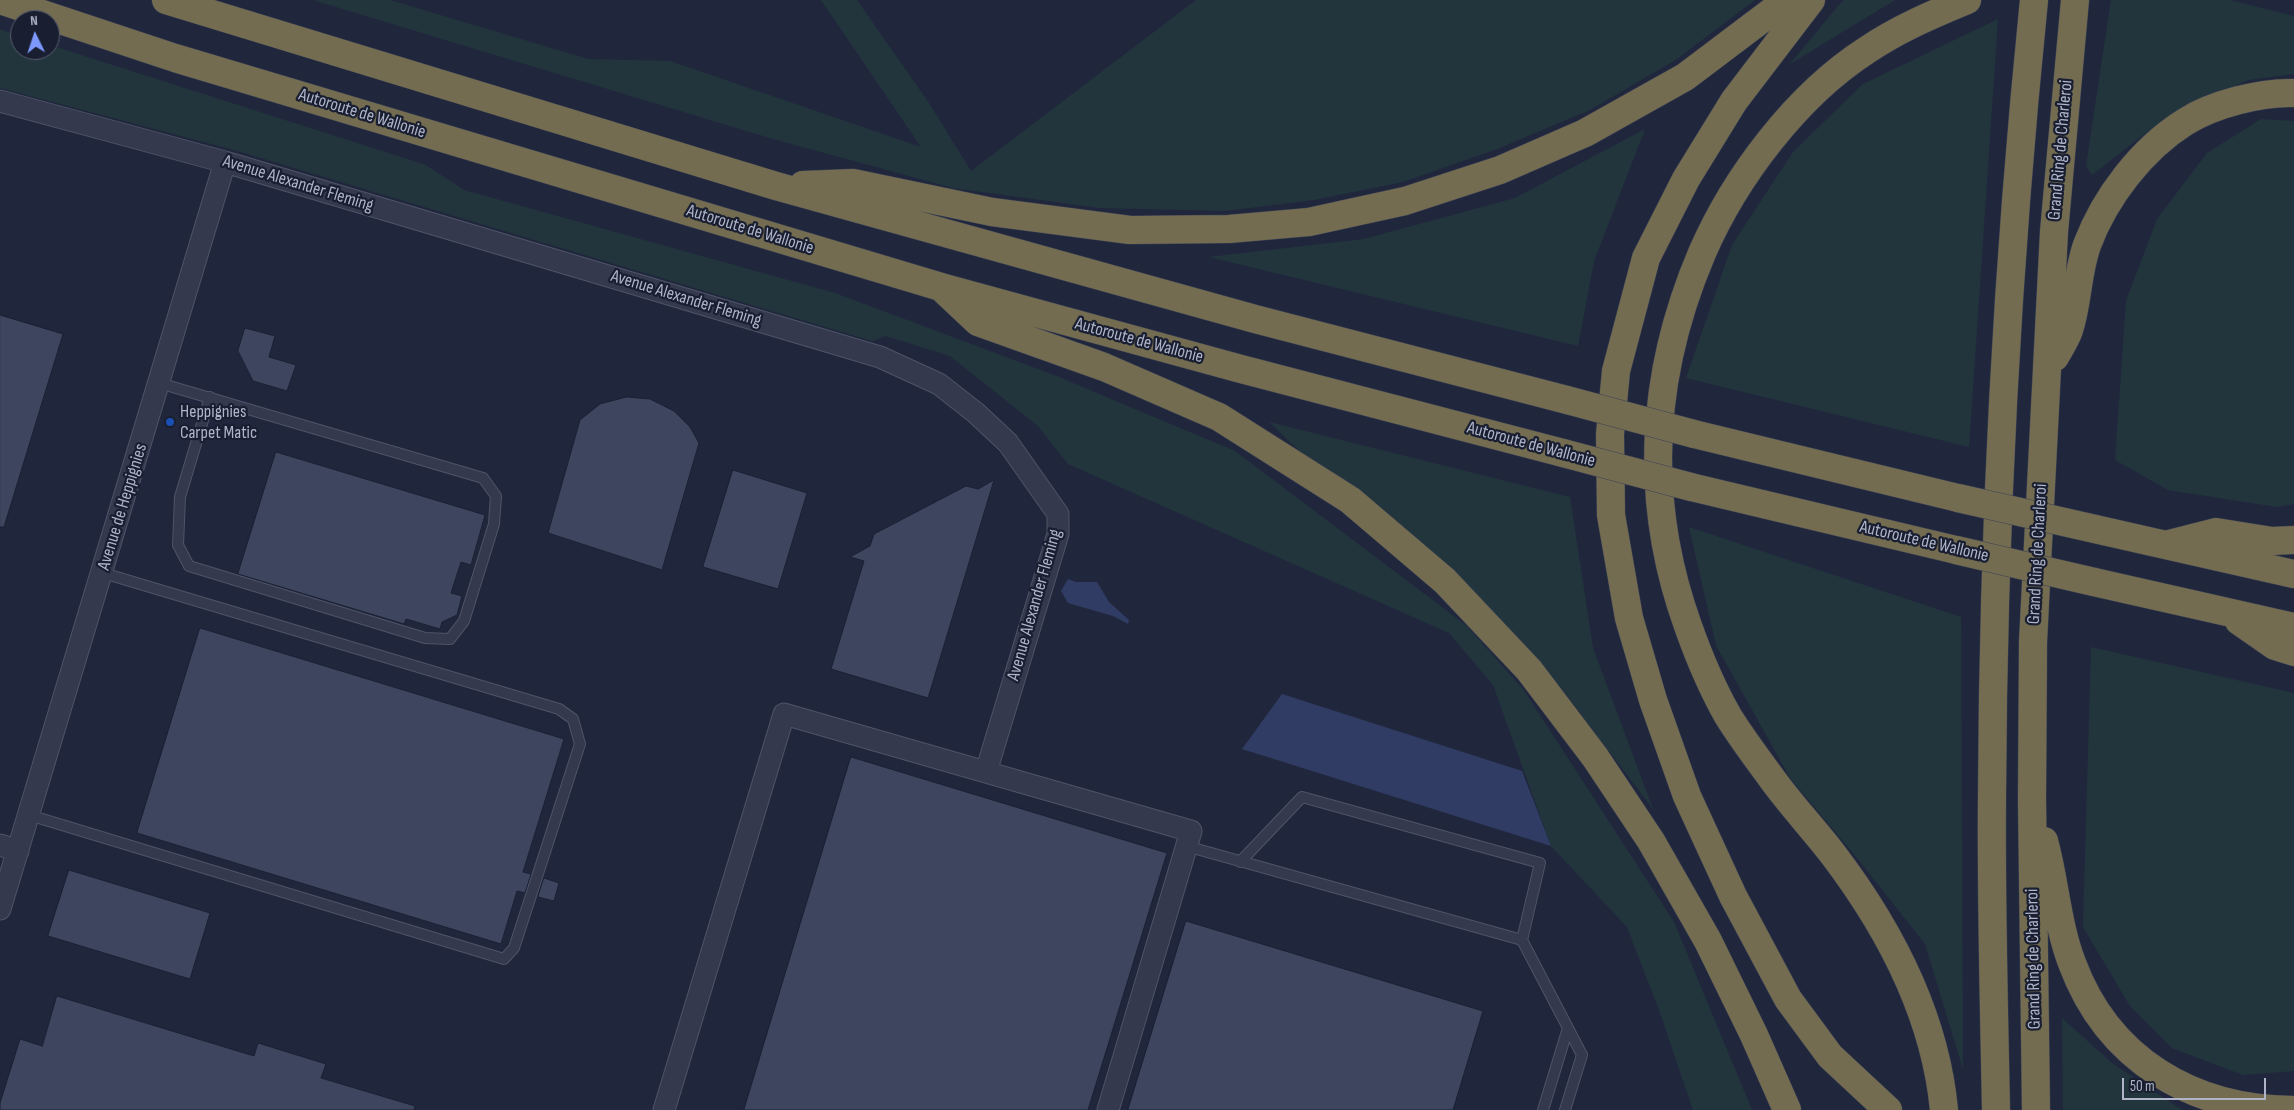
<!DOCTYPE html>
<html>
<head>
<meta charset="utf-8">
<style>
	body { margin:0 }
	#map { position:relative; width:2294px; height:1110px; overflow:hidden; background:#20273d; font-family:"Sofia Sans Condensed",sans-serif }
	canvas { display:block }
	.north { position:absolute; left:10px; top:10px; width:50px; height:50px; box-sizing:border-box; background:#191f31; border:1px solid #555b6e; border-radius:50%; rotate:356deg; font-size:14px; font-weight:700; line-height:20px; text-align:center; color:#afb4c9 }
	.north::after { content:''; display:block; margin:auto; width:18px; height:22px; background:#7d98ff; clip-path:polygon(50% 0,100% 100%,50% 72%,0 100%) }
	.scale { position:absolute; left:2122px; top:1078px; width:144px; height:22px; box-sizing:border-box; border:2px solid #afb4c9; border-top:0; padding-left:6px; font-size:15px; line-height:18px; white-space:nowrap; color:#afb4c9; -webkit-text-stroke:4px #191f31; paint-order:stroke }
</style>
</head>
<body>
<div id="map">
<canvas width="2294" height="1110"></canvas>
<div class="north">N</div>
<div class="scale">50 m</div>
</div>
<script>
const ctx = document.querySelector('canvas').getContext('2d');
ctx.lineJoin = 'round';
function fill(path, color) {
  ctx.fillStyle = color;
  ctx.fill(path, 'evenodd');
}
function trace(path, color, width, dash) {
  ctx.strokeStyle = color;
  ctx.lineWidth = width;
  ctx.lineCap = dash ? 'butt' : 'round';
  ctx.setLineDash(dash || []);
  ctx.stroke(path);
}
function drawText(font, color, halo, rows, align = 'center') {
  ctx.font = font + ' "Sofia Sans Condensed",sans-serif';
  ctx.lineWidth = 4.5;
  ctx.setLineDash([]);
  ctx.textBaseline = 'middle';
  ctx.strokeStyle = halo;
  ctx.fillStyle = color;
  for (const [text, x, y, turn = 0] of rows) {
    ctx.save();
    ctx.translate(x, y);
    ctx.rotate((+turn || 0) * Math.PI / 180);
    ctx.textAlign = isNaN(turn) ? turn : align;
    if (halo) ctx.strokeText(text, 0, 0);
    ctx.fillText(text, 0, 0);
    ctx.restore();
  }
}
fill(new Path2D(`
	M313,0H390L588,59L670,61L921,147L821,0H857L929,103L971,171L1196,0H1755L1677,59L1590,110L1497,149L1403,182L1314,200L1225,211L1099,208L953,188L773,139Z
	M1843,0H1895L1790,64Z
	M2111,0H2230L2294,16V74L2248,80L2165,118L2092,175L2086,166Z
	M1998,19L1969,447L1686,378L1732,245L1793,152L1863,84Z
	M0,29L20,36V50H50V45L426,165L464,190L835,293L1054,375L1235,451L1467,626L1523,689L1674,922L1752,1110H1693L1659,1010L1627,927L1551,846L1493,685L1449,633L1068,464L1038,426L950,356L886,336L872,341L234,150L0,88Z
	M2261,119L2294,121V504L2277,507L2168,490L2115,460L2126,301L2157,219L2207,153Z
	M1645,129L1594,261L1578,346L1209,257L1364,239L1515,198Z
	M1269,422L1570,497L1593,648L1653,809L1560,687L1434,557L1311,462Z
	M1689,527L1961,617L1963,1069L1925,944L1861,863L1790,778L1716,645Z
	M2091,647L2294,693V1071L2243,1075L2172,1048L2130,1006L2083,927Z
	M2062,1018L2112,1063L2182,1110H2063Z`), '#22353d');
fill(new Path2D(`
	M1068,579L1076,582H1097L1109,602L1129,620L1128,624L1113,616L1068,603L1061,591Z
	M1282,694L1522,771L1551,846L1242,749Z`), '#303c63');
const building = new Path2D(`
	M0,315L63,334L4,527H0Z
	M245,328L275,336L269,357L296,365L287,391L253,381L238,351Z
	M627,397L650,399L674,411L690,427L699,443L662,570L548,533L580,420L600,404Z
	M276,452L485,515L471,565L461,562L451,593L462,596L457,615L442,622L440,629L406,619L404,624L238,574Z
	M733,470L807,493L778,589L703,567Z
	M994,480L928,698L831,669L864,561L850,557L870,546L874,534L966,486L978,489Z
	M200,628L564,739L523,872L531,874L525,893L517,891L501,944L137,833Z
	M851,757L1167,853L1088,1110H744Z
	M69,870L210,913L190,979L48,936Z
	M544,878L559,883L554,901L538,897Z
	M1186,921L1483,1011L1453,1110H1128Z
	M57,996L254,1056L258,1043L326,1064L321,1078L415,1106L414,1110H0V1103L20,1039L42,1046Z`);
fill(building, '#3e465f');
trace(building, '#1b2133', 1);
const service = new Path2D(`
	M159,383L483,478L496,496L494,524L464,621L450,639L425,638L189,566L178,545L180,497L210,397
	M29,815L504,959L514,948L580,744L573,719L559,709L103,573
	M1186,846L1522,940L1568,1028L1543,1110
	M1240,862L1302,797L1540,863L1522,940
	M1565,1110L1582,1055L1568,1028`);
const minor = new Path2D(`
	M0,101L225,162L880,357L939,384L976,413L1008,443L1058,514V534L986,772
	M0,845L18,851
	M0,909L225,162
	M664,1110L784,714L1191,831L1108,1110`);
const motorway = new Path2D(`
	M0,0L175,58L941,287L1241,369L1563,453
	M166,0L776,186L1255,319L1567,400
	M1811,0L1734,101L1686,179L1646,258L1616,371L1610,434L1611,515L1629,618L1653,700L1687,796L1733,896L1788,999L1830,1056L1888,1110
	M803,185L853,183L992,212L1130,230L1229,229L1309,222L1405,201L1500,170L1585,133L1685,77L1787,0
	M944,290L978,322L1104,367L1219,417L1350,500L1445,581L1529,670L1595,757L1651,841L1708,941L1754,1035L1787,1110
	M2055,357C2060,348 2066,339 2069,330C2078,303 2077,273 2087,245C2105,197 2142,149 2185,122C2213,104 2261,92 2294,93
	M1694,434L1958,498
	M1691,487L1956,550
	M2095,529L2294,574
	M2169,544L2216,532L2272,541L2294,540
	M2094,582L2294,627
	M2239,621L2275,646L2294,652
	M2044,841C2055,881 2057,924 2072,963C2108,1060 2193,1110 2294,1110
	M1944,1110C1935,1014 1890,929 1832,853C1812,827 1789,803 1770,776C1756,757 1741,737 1728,716C1712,688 1699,657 1688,626C1643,501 1650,375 1702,253C1735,177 1797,95 1867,50C1898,29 1933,14 1967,0
	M1996,1110C1994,1006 1991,901 1992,797C1993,531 2007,265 2034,0
	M2036,1110L2032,799L2033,642L2054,232L2075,0`);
trace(service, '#4f5467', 12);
trace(minor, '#4f5467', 23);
trace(motorway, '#3c4154', 29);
trace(service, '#34394d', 10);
trace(minor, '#34394d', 21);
trace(motorway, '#736c50', 28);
const motorwayBridge = new Path2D(`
	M1567,400L1694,434
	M1563,453L1691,487
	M1958,498L2095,529
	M1956,550L2094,582`);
trace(motorwayBridge, '#3c4154', 29, []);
trace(motorwayBridge, '#736c50', 28);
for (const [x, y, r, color] of [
	[170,422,5,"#1a4fb4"]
]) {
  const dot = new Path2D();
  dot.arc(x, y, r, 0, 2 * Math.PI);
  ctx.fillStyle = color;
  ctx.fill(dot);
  trace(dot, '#191f31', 2);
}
drawText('18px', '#afb4c9', '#191f31', [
	["Autoroute de Wallonie",362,114,17],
	["Grand Ring de Charleroi",2061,150,-85],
	["Avenue Alexander Fleming",298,184,17],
	["Autoroute de Wallonie",750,230,17],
	["Avenue Alexander Fleming",686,299,17],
	["Autoroute de Wallonie",1139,341,15],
	["Autoroute de Wallonie",1531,445,15],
	["Avenue de Heppignies",123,507,-73],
	["Autoroute de Wallonie",1924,542,13],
	["Grand Ring de Charleroi",2038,554,-87],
	["Avenue Alexander Fleming",1035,605,-74],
	["Grand Ring de Charleroi",2034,959,-91]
]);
drawText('18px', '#afb4c9', '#191f31', [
	["Heppignies",180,412],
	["Carpet Matic",180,433]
], 'left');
</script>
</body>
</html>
